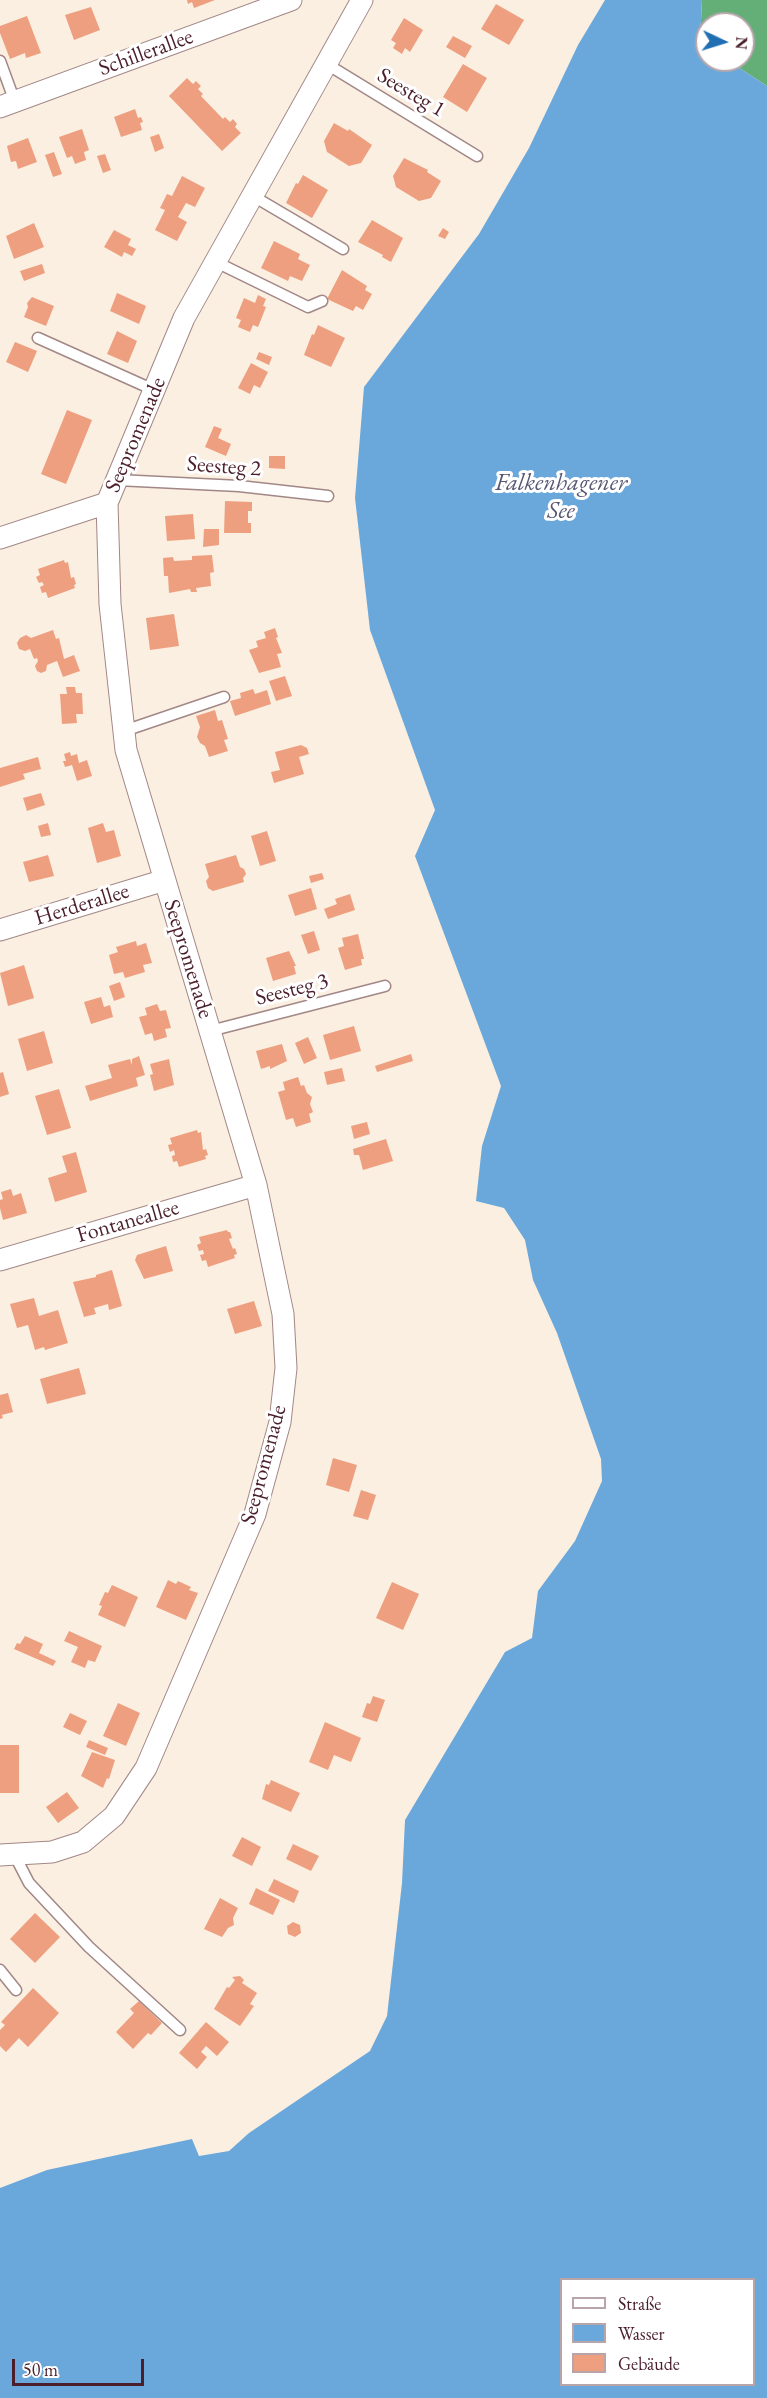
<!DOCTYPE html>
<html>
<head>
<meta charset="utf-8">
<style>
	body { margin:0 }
	#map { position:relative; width:767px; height:2398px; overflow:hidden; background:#faefe1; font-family:"EB Garamond",serif }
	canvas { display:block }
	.legend { position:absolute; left:560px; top:2278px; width:195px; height:108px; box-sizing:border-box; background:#fff; border:2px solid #b7a5aa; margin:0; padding:8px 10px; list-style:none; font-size:18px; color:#4a1f2b }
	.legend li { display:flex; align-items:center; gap:12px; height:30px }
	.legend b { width:30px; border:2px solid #b7a5aa }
	.north { position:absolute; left:695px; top:12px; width:60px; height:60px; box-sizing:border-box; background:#fff; border:2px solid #b7a5aa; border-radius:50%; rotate:94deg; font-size:16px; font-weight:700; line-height:24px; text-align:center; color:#4a1f2b }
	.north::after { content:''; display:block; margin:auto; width:21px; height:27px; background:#1f6fb2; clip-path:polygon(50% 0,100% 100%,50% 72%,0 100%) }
	.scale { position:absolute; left:12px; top:2359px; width:132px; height:27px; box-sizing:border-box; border:3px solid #4a1f2b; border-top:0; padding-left:8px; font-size:18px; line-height:21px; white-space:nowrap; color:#4a1f2b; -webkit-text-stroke:4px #fff; paint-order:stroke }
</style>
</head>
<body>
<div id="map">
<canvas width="767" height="2398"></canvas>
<ul class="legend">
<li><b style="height:8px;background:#fff"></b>Straße</li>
<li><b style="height:16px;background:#6aa8dc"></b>Wasser</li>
<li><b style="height:16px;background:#ee9f7f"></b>Gebäude</li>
</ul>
<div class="north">N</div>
<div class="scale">50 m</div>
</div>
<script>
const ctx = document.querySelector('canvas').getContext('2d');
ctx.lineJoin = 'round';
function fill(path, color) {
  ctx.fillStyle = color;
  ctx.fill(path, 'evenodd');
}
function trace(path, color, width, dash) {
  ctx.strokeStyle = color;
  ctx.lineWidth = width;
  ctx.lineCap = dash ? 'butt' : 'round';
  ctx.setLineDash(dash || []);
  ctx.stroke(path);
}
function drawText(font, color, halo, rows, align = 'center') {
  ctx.font = font + ' "EB Garamond",serif';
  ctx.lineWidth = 6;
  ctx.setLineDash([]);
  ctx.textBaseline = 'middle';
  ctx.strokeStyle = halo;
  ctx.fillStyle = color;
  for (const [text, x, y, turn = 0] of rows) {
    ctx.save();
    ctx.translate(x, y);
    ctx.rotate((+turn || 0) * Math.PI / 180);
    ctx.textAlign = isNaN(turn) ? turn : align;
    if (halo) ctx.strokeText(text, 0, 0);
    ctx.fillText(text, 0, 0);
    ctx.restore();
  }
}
fill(new Path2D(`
	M702,0H767V86L727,60H743V24H707V46L700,40Z`), '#64af78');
fill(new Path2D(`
	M605,0H702L700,40L707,46V60H727L767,86V2398H0V2188L47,2170L192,2139L199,2156L229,2151L249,2133L370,2051L387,2016L402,1883L405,1820L505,1652L532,1638L538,1591L575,1541L602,1481L601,1459L557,1333L533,1280L525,1240L504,1208L476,1201L482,1146L501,1086L415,856L435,810L370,630L355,498L364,387L479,234L529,148L578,45ZM562,2280H754V2384H562Z`), '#6aa8dc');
fill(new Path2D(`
	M187,0H215L194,8L192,2L188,4Z
	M496,4L524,20L509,45L481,29Z
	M91,7L100,30L74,40L65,15Z
	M27,16L41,53L26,58L25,53L10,59L0,33V26Z
	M404,18L423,30L410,52L405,48L402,54L393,48L396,43L391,40Z
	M453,36L472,46L465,58L446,47Z
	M463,64L487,78L467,112L443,97Z
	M187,78L193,84L196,81L201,86L198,89L203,94L201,96L223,119L225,117L230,122L233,119L237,124L235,127L241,133L222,151L169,96Z
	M135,109L138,118L141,117L143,122L140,123L142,130L121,137L114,117Z
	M334,123L348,131L349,129L372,145L361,163L349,166L327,152L324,141Z
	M82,129L89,150L84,152L86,160L75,164L72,156L67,158L59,137Z
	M159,134L164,148L155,152L150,137Z
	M28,138L37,162L18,169L16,161L11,162L7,146Z
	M54,152L62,174L53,177L45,155Z
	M105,154L111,170L103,173L97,156Z
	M404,158L428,170L427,172L441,181L431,198L419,201L396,187L393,176Z
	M303,175L328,190L312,218L286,203L296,183L298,184Z
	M182,176L205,188L195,207L186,203L178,217L187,222L177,241L155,230L165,210L160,208L167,194L172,196Z
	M372,220L403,238L391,262L382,257L383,255L358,242Z
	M34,223L44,247L14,259L6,236Z
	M443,228L449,232L445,239L438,236Z
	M114,230L131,239L128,245L136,249L132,256L124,252L122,257L104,247Z
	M274,241L300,254L298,259L310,265L302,281L290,276L288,281L261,268Z
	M42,264L45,273L24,281L20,271Z
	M342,270L367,286L365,290L372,294L363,310L356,306L353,311L327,299Z
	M117,293L146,306L139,324L110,311Z
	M258,295L266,299L263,306L266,307L258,327L253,325L250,332L238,327L241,320L236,318L244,298L255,303Z
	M32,297L54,306L46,326L24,317L28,307L27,303Z
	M318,325L345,338L331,367L304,355L312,334L314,335Z
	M117,331L137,341L128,363L107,354Z
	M15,342L37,351L28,372L6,362Z
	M259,352L272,357L269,365L256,359Z
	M251,363L268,372L260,388L254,385L250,394L238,388Z
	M67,410L92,420L66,484L41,474Z
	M214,426L222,429L218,438L231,444L226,456L205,447Z
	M269,456H285V469L269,468Z
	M225,501L252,502V511H248V523H251V533H224Z
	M193,514L195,539L167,541L165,516Z
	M204,529H219V545L203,547Z
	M212,555L214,572L210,573L211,586L196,588L197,592H191L190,589L169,593L168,576H164L163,558L173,557L174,561L192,560V556Z
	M64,560L65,563L68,562L71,578L74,577L76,584L74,585L75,588L48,598L46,592L42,593L40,587L44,585L42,582L39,583L36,577L40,575L38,569Z
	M174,614L179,646L150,650L146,618Z
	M275,628L278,637L276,638L282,653L277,654L281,667L259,673L249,650L258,647L256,641L266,638L264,632Z
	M53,630L56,639L59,638L64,659L74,655L80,671L63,677L57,661L47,665L46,671L41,673L37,671L35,666L38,661L37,658L34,659L30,649L25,651L19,649L17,643L20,638L26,635L31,638Z
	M285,676L292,696L276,701L269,681Z
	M66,687H75L76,693H82L83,714H76L77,723L62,724L60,694H67Z
	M253,689L255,694L267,690L271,704L235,716L230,701L241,698L240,693Z
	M215,710L218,721L222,720L228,739L224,740L228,751L209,757L205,746L200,743L197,737L200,727L196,716Z
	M301,745L307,748L309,754L299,757L304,774L274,783L271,772L280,770L275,752Z
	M70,752L71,756L77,754L79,763L87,760L92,776L77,781L72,765L65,767L63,761H66L64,754Z
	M38,757L41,769L23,774L25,779L0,787V768Z
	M41,793L45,805L27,811L23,798Z
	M48,823L51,835L41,837L38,826Z
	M103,823L106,832L114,830L121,856L97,863L88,828Z
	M267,831L276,861L260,866L251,836Z
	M48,855L54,876L29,882L23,862Z
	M236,855L240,867L244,869L246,874L243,878L244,882L213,891L208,888L206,881L209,877L205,864Z
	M322,873L324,879L311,883L309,876Z
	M311,888L317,909L295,916L288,895Z
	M350,894L355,910L328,919L324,909L337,904L335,899Z
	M314,931L320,950L308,954L301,935Z
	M358,934L364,959H361L362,965L345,970L338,948L344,946L342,938Z
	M136,941L137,946L146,943L152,963L143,965L145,972L125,978L123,972L114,974L109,955L118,952L116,947Z
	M289,951L296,966H294L296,974L273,981L266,958Z
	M24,965L34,998L8,1006L0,973Z
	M120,982L125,997L114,1001L109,986Z
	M101,997L104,1007L110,1005L113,1017L91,1024L84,1002Z
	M157,1004L160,1011L166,1010L171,1028L165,1029L167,1037L154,1041L152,1033L145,1035L139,1017L147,1015L145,1008Z
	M354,1026L361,1051L330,1060L323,1035Z
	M44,1031L53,1063L27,1071L18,1039Z
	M308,1037L317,1058L304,1064L295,1043Z
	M282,1044L287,1061L270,1069V1066L261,1069L256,1051Z
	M411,1054L413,1061L377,1072L375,1066Z
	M139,1056L145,1075L136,1078L138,1086L90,1101L85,1086L112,1078L108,1065L130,1059L132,1065V1059Z
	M169,1059L174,1085L154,1091L150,1075L153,1074L150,1064Z
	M342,1068L345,1081L327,1085L324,1072Z
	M3,1072L9,1094L0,1097V1073Z
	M298,1077L301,1086L304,1085L307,1093L312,1097L310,1104L313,1112L309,1114L311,1122L296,1127L293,1118L286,1120L278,1092L285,1090L283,1082Z
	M59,1089L71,1128L47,1135L35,1096Z
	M367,1122L370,1134L354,1139L351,1126Z
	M197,1130L198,1133L201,1132L203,1150L206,1149L208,1155L205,1156L206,1159L179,1167L177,1161L173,1162L172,1156L175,1155L174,1150L170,1152L168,1145L172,1144L170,1138Z
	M386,1139L393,1161L363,1170L359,1155H354L353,1149Z
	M76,1152L87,1192L55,1202L48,1178L67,1172L62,1156Z
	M11,1189L13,1196L21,1193L27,1213L3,1220L0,1208V1200L3,1199L1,1192Z
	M227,1230L228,1232H230L232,1238L229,1239L233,1249L235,1248L237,1254L234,1255L235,1258L208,1267L206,1260L202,1261L200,1255L204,1254L203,1250L199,1251L197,1245L201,1243L199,1237Z
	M166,1246L173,1271L144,1279L135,1260L137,1255Z
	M112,1270L122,1306L109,1310L108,1304L94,1308L96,1314L84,1317L73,1282L96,1277V1275Z
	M34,1298L39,1316L58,1310L68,1343L45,1350L44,1347L35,1350L28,1325L17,1328L10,1304Z
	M254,1301L262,1326L235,1334L227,1309Z
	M79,1368L86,1394L47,1404L40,1379Z
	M8,1393L13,1412L2,1415L3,1418L0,1419V1395Z
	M333,1458L357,1465L349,1492L326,1485Z
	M361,1490L376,1495L368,1520L353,1516Z
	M168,1580L176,1584L178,1581L191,1587L189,1590L198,1593L186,1620L156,1607Z
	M392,1582L419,1594L403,1630L376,1618Z
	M112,1585L138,1597L125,1627L98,1615L102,1606L99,1605L105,1592L108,1593Z
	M69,1631L102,1646L95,1662L88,1660L85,1668L71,1662L78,1647L64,1641Z
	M25,1636L43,1644L39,1653L56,1661L53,1666L14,1649L17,1643L20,1644Z
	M373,1696L385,1700L377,1722L362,1717L367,1703L370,1704Z
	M118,1703L140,1713L126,1746L103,1736Z
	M70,1713L87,1721L80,1735L63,1727Z
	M325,1722L361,1738L351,1762L334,1755L328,1770L309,1762Z
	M89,1740L108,1748L105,1755L86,1747Z
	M0,1745H19V1793H0Z
	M92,1752L115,1760L109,1779L107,1778L103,1788L81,1776Z
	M271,1780L300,1793L291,1812L262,1799L266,1784L269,1785Z
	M67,1792L79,1808L58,1823L46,1807Z
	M242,1837L261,1847L252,1866L232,1856Z
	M293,1844L319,1856L311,1871L286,1859Z
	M274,1879L299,1891L294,1903L268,1891Z
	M256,1888L280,1900L273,1915L249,1904Z
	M220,1898L238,1908L233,1918L234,1925L228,1928L222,1937L204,1929Z
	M35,1913L60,1937L35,1963L10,1939Z
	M293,1922L300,1925L301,1933L295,1937L288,1934L287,1926Z
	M240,1976L244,1980L242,1983L257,1993L250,2004L254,2006L240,2026L214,2009L227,1987L229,1988L235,1980L232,1977Z
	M33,1988L59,2013L28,2047L19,2038L6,2052L0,2046V2030L5,2025L1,2022Z
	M139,2001L162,2023L151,2035L148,2033L133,2049L116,2032L134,2013L130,2009Z
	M206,2022L229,2042L217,2056L206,2046L201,2052L207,2057L197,2069L179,2053Z`), '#ee9f7f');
const lane = new Path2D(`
	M0,61L15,102
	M325,63L477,156
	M253,196L343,249
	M216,262L308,307L322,301
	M38,338L154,390
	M117,480L239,486L328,496
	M124,731L224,697
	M210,1031L385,986
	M14,1854L29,1883L89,1947L180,2030
	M0,1970L16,1990`);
const street = new Path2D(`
	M0,107L291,0
	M0,538L107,503
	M0,930L165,880
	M0,1260L256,1185
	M0,1855L52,1852L83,1842L114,1816L146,1768L255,1514L280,1422L286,1368L283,1314L256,1185L126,750L110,604L107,503L184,318L362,0`);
trace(lane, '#a28786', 13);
trace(street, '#a28786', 23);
trace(lane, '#fff', 10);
trace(street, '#fff', 21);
drawText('22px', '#4a1f2b', '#fff', [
	["Schillerallee",146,53,-20],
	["Seesteg 1",411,93,31],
	["Seepromenade",136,435,-67],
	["Seesteg 2",224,467,4],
	["Herderallee",82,905,-17],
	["Seepromenade",188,959,73],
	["Seesteg 3",292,990,-14],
	["Fontaneallee",128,1222,-16],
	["Seepromenade",264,1465,-75]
]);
drawText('italic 24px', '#575672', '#fff', [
	["Falkenhagener",561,483],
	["See",561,511]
]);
</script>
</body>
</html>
